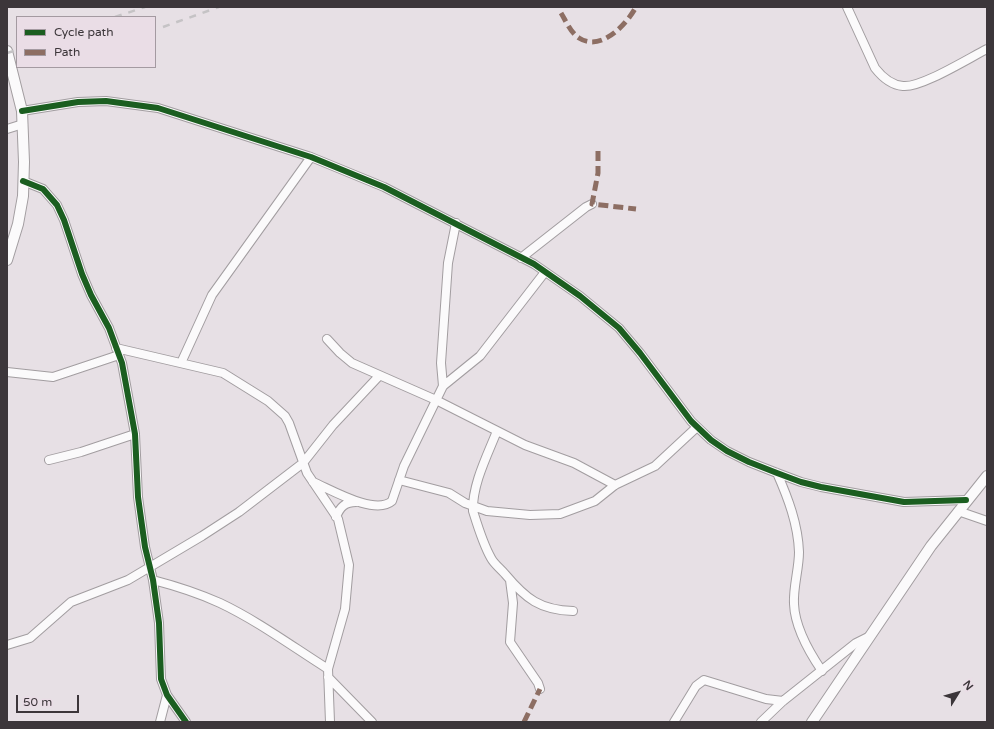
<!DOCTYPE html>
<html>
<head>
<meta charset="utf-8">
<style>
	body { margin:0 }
	#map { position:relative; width:994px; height:729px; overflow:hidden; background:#e7e0e5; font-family:"Varela Round",sans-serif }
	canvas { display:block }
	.frame { position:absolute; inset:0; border:8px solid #3c363a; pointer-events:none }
	.legend { position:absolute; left:16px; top:16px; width:140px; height:52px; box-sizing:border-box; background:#eadde6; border:1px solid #a49aa1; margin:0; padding:5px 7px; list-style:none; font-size:12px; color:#3c363a }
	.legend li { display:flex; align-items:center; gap:8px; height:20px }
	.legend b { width:20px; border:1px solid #a49aa1 }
	.north { position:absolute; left:938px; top:673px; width:40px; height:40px; -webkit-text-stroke:3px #eadde6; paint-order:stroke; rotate:53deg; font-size:11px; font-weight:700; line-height:16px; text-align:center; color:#3c363a }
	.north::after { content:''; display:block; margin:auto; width:14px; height:18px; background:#3c363a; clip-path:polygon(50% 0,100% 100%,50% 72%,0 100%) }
	.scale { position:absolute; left:16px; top:695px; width:63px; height:18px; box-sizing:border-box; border:2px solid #3c363a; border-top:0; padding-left:5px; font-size:12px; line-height:14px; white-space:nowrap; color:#3c363a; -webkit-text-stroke:3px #eadde6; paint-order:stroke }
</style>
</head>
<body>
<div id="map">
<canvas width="994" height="729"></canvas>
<div class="frame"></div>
<ul class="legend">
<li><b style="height:5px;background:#1b5e20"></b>Cycle path</li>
<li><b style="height:5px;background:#8d6e63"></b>Path</li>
</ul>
<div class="north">N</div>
<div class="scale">50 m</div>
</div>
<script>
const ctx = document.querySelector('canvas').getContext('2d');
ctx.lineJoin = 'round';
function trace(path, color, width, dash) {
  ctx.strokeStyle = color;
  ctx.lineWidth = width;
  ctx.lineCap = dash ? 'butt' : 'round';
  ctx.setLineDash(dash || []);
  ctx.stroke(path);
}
const minor = new Path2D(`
	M847,7L875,68C882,77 891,85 903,86C921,88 969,58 987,49
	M22,111L78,102L106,101L158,108L311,157L384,187L534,264L580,296L619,328L640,353L691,421L711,440L727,451L749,462L777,473L801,482L821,487L904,502L966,500
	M7,129L23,124
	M23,181L43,189L57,205L64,220L82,274L91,295L109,328L122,363L135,434L138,497L145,547L153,580L159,623L161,679L167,695L186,722
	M521,258L586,207L592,204
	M327,339L340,353L352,363L436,400L525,445L574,463L615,485
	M116,348L223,373L268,401L285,416L289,423L307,473L338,519L349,565L345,609L328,669L330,722
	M181,363L212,295L311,157
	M7,372L53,377L119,355
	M443,386L441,363L448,263L456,223
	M497,431C487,456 472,485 473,511C478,527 483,544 491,558C494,564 501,569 505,574C526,599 540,610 573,611
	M49,460L81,452L135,434
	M777,473C788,498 798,524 799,552C799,569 793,587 794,604C795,628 809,652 822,671
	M399,480L449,493L465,503L487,511L530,515L560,514L595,501L615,485L655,466L697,427
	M313,482C330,489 375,516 392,501L404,466L443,386L480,356L545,272
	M958,511L987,521
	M336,517C340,507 345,502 356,502
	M153,580C176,586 198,593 220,603C258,621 293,647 328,669
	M510,580L513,603L510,642L538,683L540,689
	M7,645L30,638L71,602L128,580L202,536L239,512L303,463L333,425L379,376
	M328,677L372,722
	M160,722L167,695
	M674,722L696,686L704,680L766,699L783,701
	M761,722L783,701L856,643L870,636`);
const tertiary = new Path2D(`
	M7,51L22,111L24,162L23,196L18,224L7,260
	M812,722L931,546L987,476`);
trace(minor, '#a29da0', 10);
trace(tertiary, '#a29da0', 12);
trace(minor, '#fbfafb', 8);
trace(tertiary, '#fbfafb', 10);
trace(new Path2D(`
	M115,17L145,7
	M163,27L219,7
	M7,53L17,50`), '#c5c3c5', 2.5, [7, 7]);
trace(new Path2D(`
	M561,13C566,21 570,32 579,38C601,52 626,25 636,7
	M598,151V173L592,204L636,209
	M524,722L540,689`), '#8d6e63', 5, [10, 5]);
trace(new Path2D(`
	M22,111L78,102L106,101L158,108L311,157L384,187L534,264L580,296L619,328L640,353L691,421L711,440L727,451L749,462L777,473L801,482L821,487L904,502L966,500
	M23,181L43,189L57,205L64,220L82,274L91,295L109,328L122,363L135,434L138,497L145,547L153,580L159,623L161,679L167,695L186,722`), '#1b5e20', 6);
</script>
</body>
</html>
